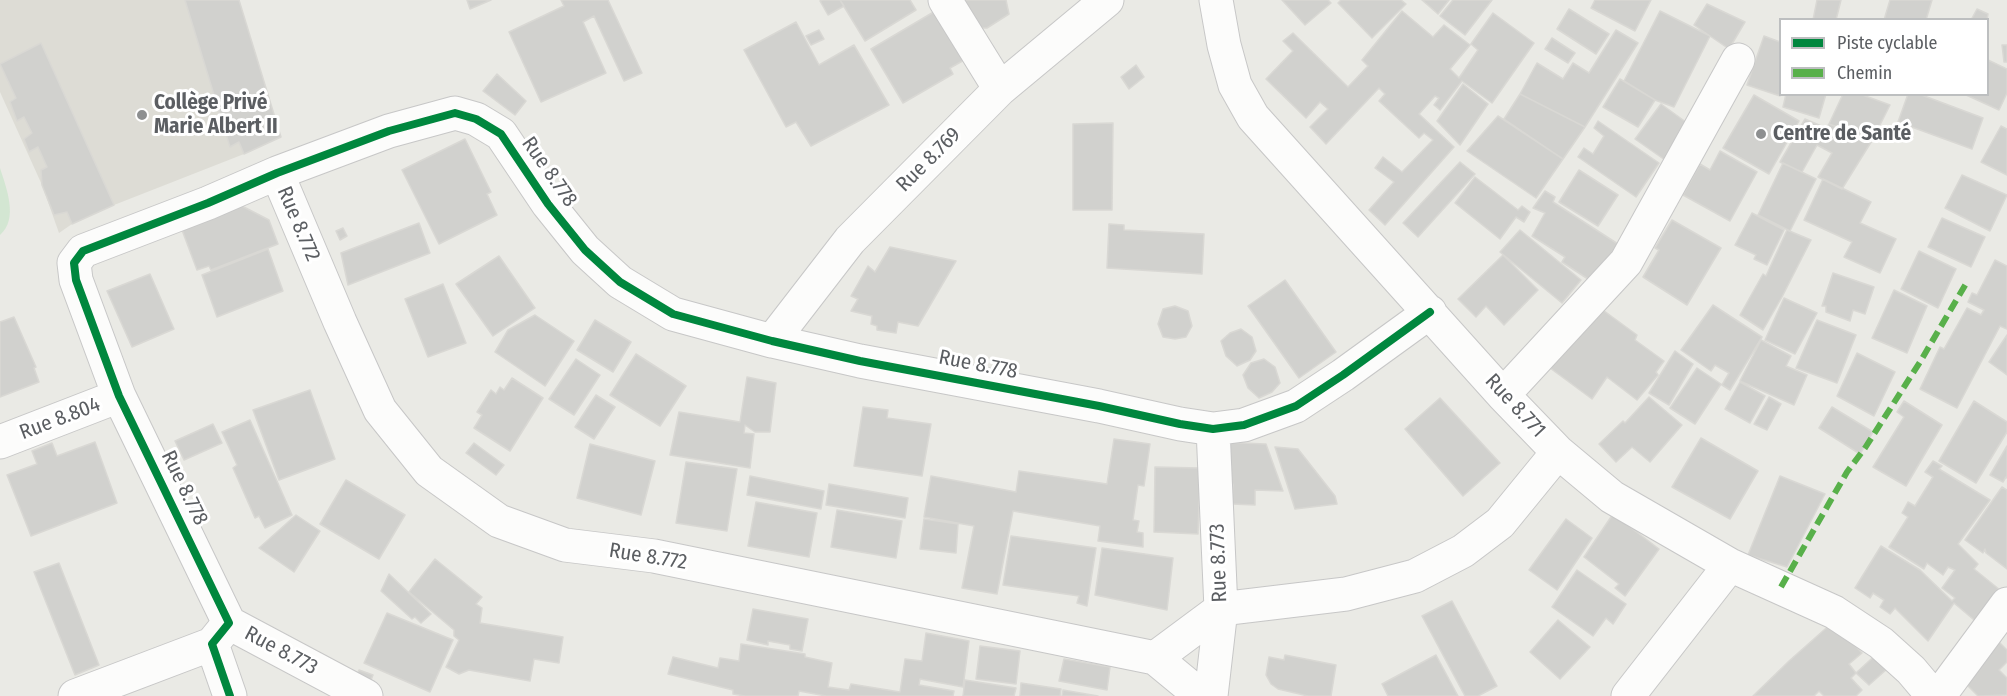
<!DOCTYPE html>
<html>
<head>
<meta charset="utf-8">
<style>
	body { margin:0 }
	#map { position:relative; width:2007px; height:696px; overflow:hidden; background:#eaeae5; font-family:"Fira Sans Condensed",sans-serif }
	canvas { display:block }
	.legend { position:absolute; left:1779px; top:18px; width:210px; height:78px; box-sizing:border-box; background:#fff; border:2px solid #bdbfc0; margin:0; padding:8px 10px; list-style:none; font-size:18px; color:#5b5e62 }
	.legend li { display:flex; align-items:center; gap:12px; height:30px }
	.legend b { width:30px; border:2px solid #bdbfc0 }
</style>
</head>
<body>
<div id="map">
<canvas width="2007" height="696"></canvas>
<ul class="legend">
<li><b style="height:8px;background:#00873e"></b>Piste cyclable</li>
<li><b style="height:8px;background:#58b04a"></b>Chemin</li>
</ul>
</div>
<script>
const ctx = document.querySelector('canvas').getContext('2d');
ctx.lineJoin = 'round';
function fill(path, color) {
  ctx.fillStyle = color;
  ctx.fill(path, 'evenodd');
}
function trace(path, color, width, dash) {
  ctx.strokeStyle = color;
  ctx.lineWidth = width;
  ctx.lineCap = dash ? 'butt' : 'round';
  ctx.setLineDash(dash || []);
  ctx.stroke(path);
}
function drawText(font, color, halo, rows, align = 'center') {
  ctx.font = font + ' "Fira Sans Condensed",sans-serif';
  ctx.lineWidth = 6;
  ctx.setLineDash([]);
  ctx.textBaseline = 'middle';
  ctx.strokeStyle = halo;
  ctx.fillStyle = color;
  for (const [text, x, y, turn = 0] of rows) {
    ctx.save();
    ctx.translate(x, y);
    ctx.rotate((+turn || 0) * Math.PI / 180);
    ctx.textAlign = isNaN(turn) ? turn : align;
    if (halo) ctx.strokeText(text, 0, 0);
    ctx.fillText(text, 0, 0);
    ctx.restore();
  }
}
fill(new Path2D(`
	M0,0H239L281,137L244,154L114,205L72,224L59,233L42,185L0,92Z`), '#dddcd5');
fill(new Path2D(`
	M0,168C6,187 19,219 0,235Z`), '#d3e6d2');
const building = new Path2D(`
	M185,0H239L281,137L244,154L239,142L230,147Z
	M467,0H491L470,9Z
	M561,0H608L642,73L624,81L594,16L583,22L606,73L541,102L509,32L564,6Z
	M823,0H840L844,6L828,15L820,1Z
	M840,0H910L916,10L865,41Z
	M958,0H1006L1009,14L987,28H978Z
	M1282,0H1328L1331,3L1305,25Z
	M1341,0H1401L1406,4L1372,38L1338,3Z
	M1422,0H1449L1438,14Z
	M1453,0H1492L1465,35L1440,16Z
	M1595,0H1651L1635,31L1591,8Z
	M1817,0H1841L1836,20H1813Z
	M1890,0H1932L1926,20H1884Z
	M1707,4L1745,22L1729,49L1694,25Z
	M1569,9L1609,34L1596,54L1557,29Z
	M1977,9L1988,14L1987,20H1971Z
	M937,10L966,59L950,68L953,74L903,103L871,49Z
	M1402,11L1433,37L1444,25L1470,45L1450,69L1459,78L1478,50L1471,44L1493,13L1534,43L1492,103L1462,81L1440,110L1434,105L1439,98L1435,96L1419,114L1454,147L1385,225L1369,210L1394,182L1375,168L1383,157L1402,172L1433,140L1424,133L1419,138L1379,101L1385,94L1379,88L1326,144L1310,127L1328,109L1320,102L1306,118L1266,79L1293,51L1283,41L1293,33L1348,87L1368,66L1362,60Z
	M1660,11L1710,36L1674,107L1655,100L1624,81Z
	M796,22L819,65L854,45L889,105L811,146L796,122L786,127L744,50Z
	M819,30L824,39L811,45L806,36Z
	M1616,30L1638,43L1585,127L1520,94L1537,63L1563,79L1573,63L1589,73Z
	M1764,36L1780,42V96L1747,85Z
	M1552,38L1575,53L1568,63L1545,49Z
	M41,43L114,205L72,224L67,212L54,215L42,185L41,170L47,167L38,147L29,152L24,139L32,133L24,117L17,121L10,102L16,98L0,64Z
	M2002,45H2007V62H2004Z
	M1988,60L2007,69V93L1999,110L1964,94H1988Z
	M1136,65L1144,77L1129,89L1121,77Z
	M497,74L526,101L515,115L483,91Z
	M1620,79L1655,100L1638,127L1603,107Z
	M1463,84L1488,104L1460,145L1437,121Z
	M1520,94L1585,127L1563,159L1504,119Z
	M1786,94H1826L1819,118L1783,107Z
	M1843,94H1860L1890,105L1873,139L1829,124Z
	M1908,94H1919L1983,118L1972,149L1898,122Z
	M1754,95L1799,121L1769,174L1723,148Z
	M1661,104L1690,125L1665,160L1635,139Z
	M1498,116L1563,159L1536,198L1467,151Z
	M1805,119L1826,128L1829,124L1873,139L1842,189L1818,177L1832,153L1817,145L1802,172L1780,162Z
	M1598,121L1659,163L1636,197L1578,157L1584,148L1593,154L1604,136L1594,128Z
	M1113,123L1112,210H1073V124Z
	M2001,126L2007,129V175L1981,162Z
	M465,139L491,192L487,194L497,215L439,244L402,170Z
	M1720,151L1757,172L1730,221L1683,195L1700,164L1710,170Z
	M1460,162L1475,174L1418,237L1403,223Z
	M1783,163L1816,179L1790,231L1758,215Z
	M1579,170L1618,195L1598,226L1559,202Z
	M1962,175L2007,195L1990,231L1945,208Z
	M1475,177L1518,210L1522,206L1530,212L1524,222L1516,217L1500,239L1455,203Z
	M1823,179L1871,202L1860,223L1896,239L1880,273L1844,257L1852,242L1804,220Z
	M1545,191L1555,197L1553,202L1618,244L1591,281L1562,262L1565,257L1532,236L1545,213L1533,208Z
	M242,206L269,220L278,244L211,270L209,266L197,270L182,230Z
	M1752,213L1784,230L1767,265L1754,259L1756,255L1735,245Z
	M1942,218L1985,237L1971,267L1928,247Z
	M1672,220L1721,248L1687,305L1643,277L1659,250L1655,248Z
	M419,223L430,253L348,285L341,253Z
	M1109,224L1124,225V230L1204,234L1202,274L1107,268Z
	M343,228L347,236L340,240L336,231Z
	M1520,230L1581,280L1562,303L1500,252Z
	M1787,230L1811,240L1782,297L1763,330L1740,315L1763,274L1766,276Z
	M890,247L956,261L918,326L898,322L896,333L877,330V326L871,324L872,316L851,311L858,299L851,296L868,266L875,272Z
	M268,249L283,291L217,317L202,275Z
	M1919,251L1956,269L1938,308L1901,289Z
	M1503,255L1538,290L1504,325L1486,306L1476,317L1458,299Z
	M499,256L535,308L493,336L456,284Z
	M1995,260L2007,266V329L2000,326L1957,408L1920,389L1940,347L1944,349L1967,308L1981,315L1984,310L1968,302L1972,293L1977,295Z
	M1833,273L1874,287L1865,314L1853,310L1850,321L1826,312V306H1822Z
	M150,274L174,329L132,347L107,291Z
	M1285,280L1336,352L1299,378L1248,306Z
	M443,284L466,343L428,357L405,299Z
	M1894,290L1927,306L1907,353L1872,338Z
	M1784,298L1817,313L1795,354L1765,340Z
	M1596,305L1637,335L1635,340L1664,361L1656,372L1658,375L1637,400L1607,377L1592,399L1550,368Z
	M1713,305L1762,337L1730,390L1722,385L1729,373L1715,365L1711,371L1681,350Z
	M1175,306L1188,311L1192,326L1186,337L1175,339L1163,337L1158,324L1163,309Z
	M535,315L574,341L545,386L495,352L508,330Z
	M14,317L36,367L34,368L39,382L0,397V322Z
	M595,320L631,342L613,372L577,350Z
	M1817,320L1856,335L1837,383L1796,368Z
	M1241,329L1252,337L1256,351L1250,360L1237,366L1226,356L1221,341L1230,333Z
	M2007,335V375L1989,362Z
	M1761,340L1791,356L1786,366L1807,375L1794,405L1740,381Z
	M1675,351L1693,364L1669,405L1649,393Z
	M1857,353L1895,372L1874,416L1837,396Z
	M636,354L686,386L660,426L610,395Z
	M576,359L600,375L574,415L549,399Z
	M1264,359L1275,367L1280,383L1272,392L1259,398L1248,388L1243,375L1251,363Z
	M1697,368L1721,384L1695,424L1670,408Z
	M747,377L776,383L770,432H755L745,425L744,433L754,434L750,468L670,455L679,412L740,422Z
	M512,378L543,398L510,451L474,428L482,415L477,412L491,390L496,394L500,387L504,390Z
	M1740,382L1765,396L1750,423L1725,409Z
	M310,390L335,459L279,480L253,410Z
	M596,395L615,407L594,439L575,427Z
	M1649,397L1682,425L1650,462L1632,447L1616,462L1599,444L1623,421L1625,423Z
	M1769,397L1781,404L1767,430L1754,424Z
	M1440,398L1500,463L1463,496L1405,429Z
	M1904,401L1942,425L1906,486L1873,467L1904,417L1897,412Z
	M1974,401L2007,422V432L1976,483L1939,461Z
	M863,407L888,410L887,418L931,424L922,476L854,466Z
	M1832,407L1873,432L1860,454L1819,428Z
	M250,420L292,515L265,528L259,516L255,518L233,468L237,465L222,432Z
	M213,424L222,443L184,460L175,441Z
	M1701,438L1758,471L1730,519L1672,487Z
	M1114,439L1150,444L1144,486L1138,485L1133,520L1139,521L1137,532L1143,533V547L1098,541L1100,526L1013,511L997,594L962,588L974,526L924,517L931,476L1016,492L1019,471L1107,484Z
	M95,442L117,503L31,536L7,475L37,464L32,451L52,443L57,456Z
	M1218,442L1266,444L1283,491L1255,490V505L1232,504L1233,485Z
	M474,443L504,465L496,475L466,453Z
	M590,444L655,461L641,515L577,498Z
	M2007,446V478L2006,477L2003,482L1990,475Z
	M1275,447L1298,449L1335,496L1337,504L1295,509Z
	M1933,461L1942,466L1939,469L1990,500L1958,544L1978,564L1974,569L2005,594L1980,625L1954,603L1928,641L1895,608L1890,614L1880,607L1884,600L1873,593L1870,598L1855,588L1881,546L1920,570L1952,601L1955,598L1942,588L1955,570L1948,567L1943,575L1927,563L1924,569L1889,547L1908,517L1902,513L1908,502L1915,506L1933,477L1925,472Z
	M686,462L737,469L727,531L676,523Z
	M1155,467L1200,468L1198,534L1154,532Z
	M750,476L824,491L821,509L747,495Z
	M1780,476L1825,494L1787,567L1748,555Z
	M346,480L405,515L379,559L320,524Z
	M829,484L908,498L905,518L826,505Z
	M2002,487L2007,490V569L1986,553L1985,549L1983,553L1965,540Z
	M756,502L817,513L809,557L748,546Z
	M837,510L902,521L896,558L831,547Z
	M1613,514L1659,549L1625,596L1615,588L1619,584L1584,557Z
	M296,515L320,531L294,572L259,548Z
	M924,519L958,524L956,553L920,549Z
	M1566,519L1592,538L1557,590L1529,570Z
	M1011,536L1096,548L1087,606L1077,603L1079,596L1003,585Z
	M1102,548L1173,558L1167,610L1095,595Z
	M435,559L482,597L476,604L482,608L480,623L563,637L559,663L534,659L530,681L469,670L459,674L446,667L459,640L454,636V630L409,592Z
	M59,563L99,665L75,675L34,572Z
	M1577,570L1626,604L1613,624L1606,618L1593,636L1552,607Z
	M389,574L431,614L421,623L415,617L412,619L381,591Z
	M1452,601L1497,686L1478,696H1465L1422,616Z
	M753,609L808,619L802,651L790,649V645L768,641V645L747,640Z
	M387,613L453,640L430,692L364,663Z
	M1558,620L1590,647L1560,679L1530,652Z
	M1833,622L1862,653L1849,664L1856,673L1851,678L1862,690L1856,696H1824L1819,691L1814,696H1753L1789,661Z
	M926,633L969,641L963,687L920,679L919,685L954,691L953,696H826L799,691L798,696H745L733,694V690L668,674L673,657L718,668L720,658L739,661L741,644L805,654V657L832,663L828,687L849,690L851,684L900,692L905,659L922,661Z
	M1996,639L2007,650V662L1999,670L2007,678V695L1978,696L1959,677Z
	M980,646L1020,651L1016,684L976,679Z
	M1882,649L1895,662L1869,685L1856,673Z
	M1285,655L1336,665L1331,696H1308L1278,689L1271,684L1266,675L1269,657L1284,660Z
	M1436,655L1458,696H1388L1382,684Z
	M1064,659L1110,667L1107,690L1059,681Z
	M359,670L373,675L367,690L353,684Z
	M965,680L1016,688L1014,696H963Z
	M1021,683L1061,689L1060,696H1020Z
	M1063,690L1098,696H1062Z`);
fill(building, '#d1d1ce');
trace(building, '#d9d8d4', 1.5);
const minor = new Path2D(`
	M945,0L1000,89
	M1216,0L1224,45L1235,85L1253,117L1503,395L1558,452L1612,497L1730,565L1834,612L1881,643L1911,670L1933,696
	M277,173L340,322L380,410L429,471L499,521L565,545L654,556L1155,658L1201,696
	M772,341L850,240L1000,89L1107,0
	M1503,395L1626,262L1738,60
	M0,442L119,396
	M229,623L366,696
	M1155,658L1221,609L1346,594L1415,576L1463,551L1500,523L1558,452
	M75,696L212,644
	M230,696L212,644L229,623L119,396L76,280L74,263L83,251L208,203L277,173L389,131L455,113L476,119L501,134L548,204L585,250L620,282L673,314L772,341L860,361L1099,406L1180,424L1213,429L1244,425L1296,406L1343,375L1430,312
	M1211,696L1221,609L1213,429
	M1628,696L1730,565
	M1939,696L2007,604`);
trace(minor, '#c7c7c7', 35);
trace(minor, '#fcfcfb', 33);
trace(new Path2D(`
	M1781,587L1847,472L1865,448L1920,362L1967,282`), '#58b04a', 6, [12, 6]);
trace(new Path2D(`
	M230,696L212,644L229,623L119,396L76,280L74,263L83,251L208,203L277,173L389,131L455,113L476,119L501,134L548,204L585,250L620,282L673,314L772,341L860,361L1099,406L1180,424L1213,429L1244,425L1296,406L1343,375L1430,312`), '#00873e', 8);
for (const [x, y, r, color] of [
	[142,115,6,"#8d8f90"],
	[1761,134,6,"#8d8f90"]
]) {
  const dot = new Path2D();
  dot.arc(x, y, r, 0, 2 * Math.PI);
  ctx.fillStyle = color;
  ctx.fill(dot);
  trace(dot, '#fff', 2);
}
drawText('bold 21px', '#5b5e62', '#fff', [
	["Collège Privé",154,103],
	["Marie Albert II",154,127],
	["Centre de Santé",1773,134]
], 'left');
drawText('21px', '#5b5e62', '#fff', [
	["Rue 8.769",929,160,-45],
	["Rue 8.778",549,172,55],
	["Rue 8.772",298,224,67],
	["Rue 8.778",978,365,11],
	["Rue 8.771",1515,406,47],
	["Rue 8.804",60,419,-21],
	["Rue 8.778",184,488,64],
	["Rue 8.772",648,557,9],
	["Rue 8.773",1219,563,-92],
	["Rue 8.773",281,651,28]
]);
</script>
</body>
</html>
